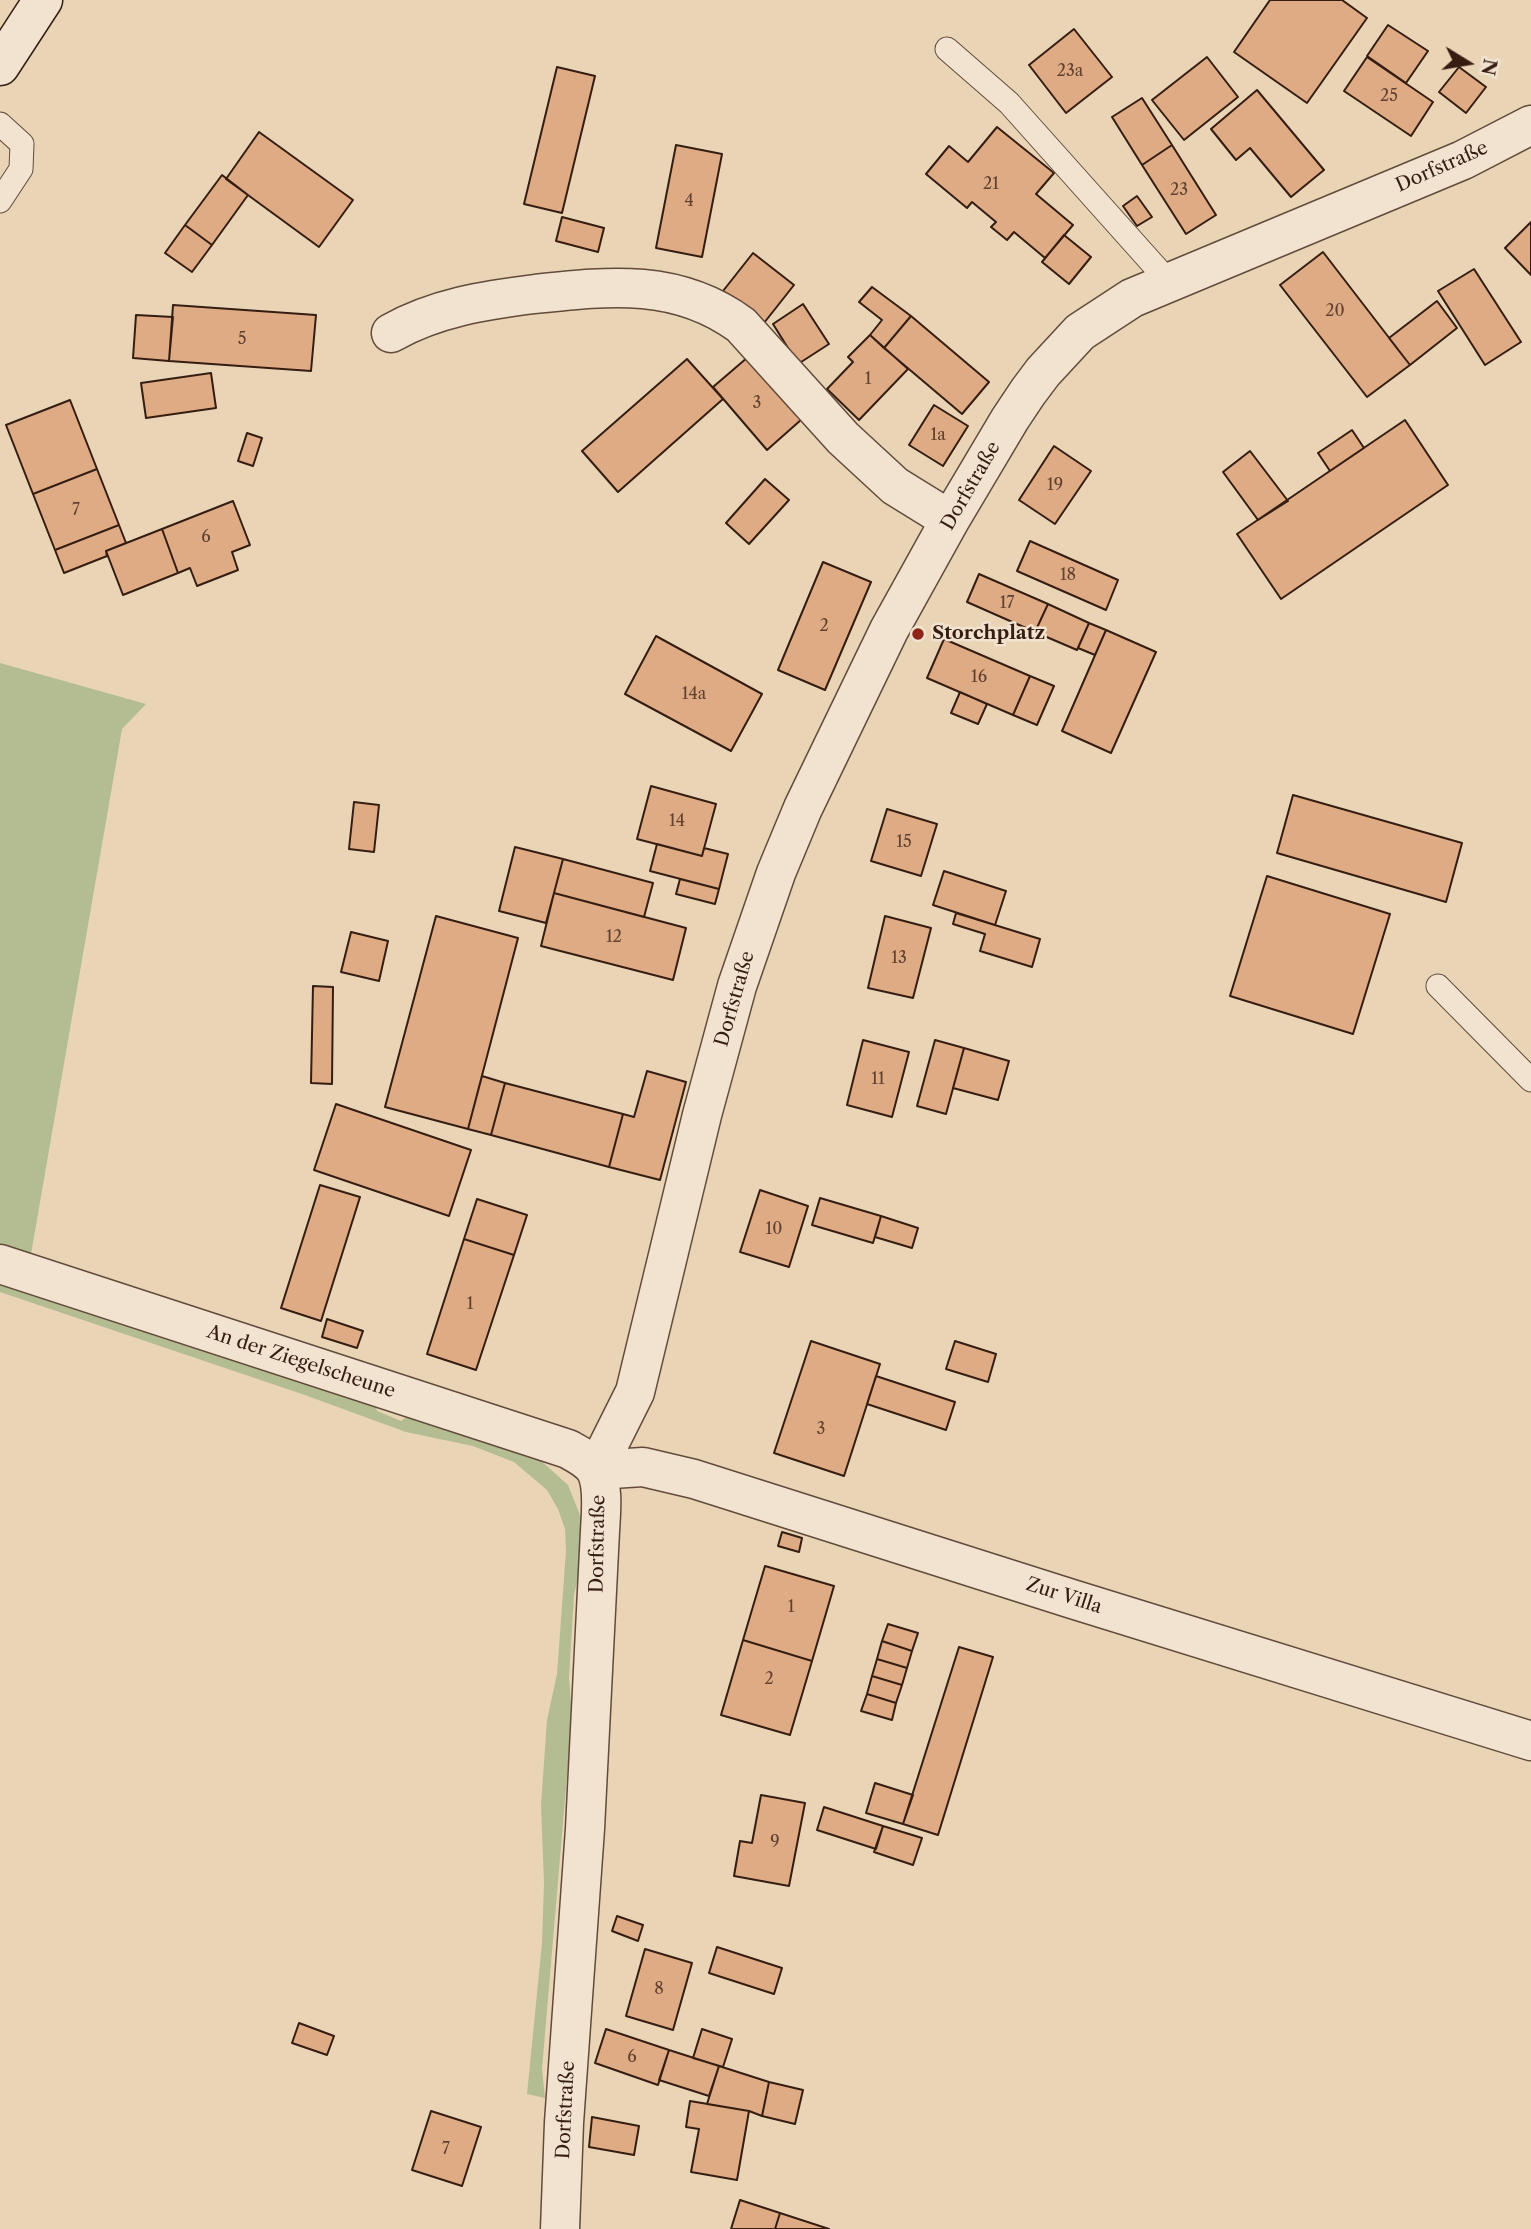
<!DOCTYPE html>
<html>
<head>
<meta charset="utf-8">
<style>
	body { margin:0 }
	#map { position:relative; width:1531px; height:2229px; overflow:hidden; background:#e9d4b6; font-family:"Libre Caslon Text",serif }
	canvas { display:block }
	.north { position:absolute; left:1433px; top:28px; width:70px; height:70px; -webkit-text-stroke:5px #f1e3d0; paint-order:stroke; rotate:101deg; font-size:19px; font-weight:700; line-height:28px; text-align:center; color:#351d11 }
	.north::after { content:''; display:block; margin:auto; width:24px; height:32px; background:#351d11; clip-path:polygon(50% 0,100% 100%,50% 72%,0 100%) }
</style>
</head>
<body>
<div id="map">
<canvas width="1531" height="2229"></canvas>
<div class="north">N</div>
</div>
<script>
const ctx = document.querySelector('canvas').getContext('2d');
ctx.lineJoin = 'round';
function fill(path, color) {
  ctx.fillStyle = color;
  ctx.fill(path, 'evenodd');
}
function trace(path, color, width, dash) {
  ctx.strokeStyle = color;
  ctx.lineWidth = width;
  ctx.lineCap = dash ? 'butt' : 'round';
  ctx.setLineDash(dash || []);
  ctx.stroke(path);
}
function drawText(font, color, halo, rows, align = 'center') {
  ctx.font = font + ' "Libre Caslon Text",serif';
  ctx.lineWidth = 5;
  ctx.setLineDash([]);
  ctx.textBaseline = 'middle';
  ctx.strokeStyle = halo;
  ctx.fillStyle = color;
  for (const [text, x, y, turn = 0] of rows) {
    ctx.save();
    ctx.translate(x, y);
    ctx.rotate((+turn || 0) * Math.PI / 180);
    ctx.textAlign = isNaN(turn) ? turn : align;
    if (halo) ctx.strokeText(text, 0, 0);
    ctx.fillText(text, 0, 0);
    ctx.restore();
  }
}
fill(new Path2D(`
	M0,663L146,704L122,729L31,1254L0,1244Z
	M0,1281L376,1406L377,1411L401,1421L409,1415L539,1459L568,1485L582,1520V1560L574,1595L569,1677L572,1717L542,2069L545,2098L527,2094L542,1943L544,1883L541,1805L547,1720L557,1674L566,1551L565,1529L558,1509L547,1490L514,1462L473,1446L406,1432L302,1394L0,1292Z`), '#b3bd91');
const building = new Path2D(`
	M1270,0H1342L1367,18L1307,103L1234,52Z
	M1388,25L1428,51L1406,83L1367,56Z
	M1074,29L1112,77L1066,113L1029,65Z
	M1207,57L1238,97L1184,140L1152,100Z
	M1367,57L1433,102L1411,136L1344,91Z
	M557,67L595,76L562,213L524,204Z
	M1459,67L1486,87L1466,113L1439,92Z
	M1257,90L1324,170L1291,197L1250,148L1236,160L1211,129Z
	M1142,98L1172,145L1142,165L1112,117Z
	M997,127L1054,173L1036,194L1073,225L1045,258L1014,232L1007,240L991,227L996,222L972,202L967,208L926,174L949,146L968,162Z
	M259,132L353,200L319,247L226,179Z
	M676,145L722,154L702,257L656,248Z
	M1172,145L1216,215L1186,234L1142,165Z
	M222,175L248,195L212,245L185,225Z
	M1137,196L1152,217L1137,226L1123,206Z
	M562,217L604,228L598,252L556,241Z
	M1531,222V275L1505,248Z
	M185,225L212,245L192,272L165,253Z
	M1064,235L1091,257L1069,284L1042,262Z
	M1323,252L1410,365L1367,397L1280,285Z
	M753,253L794,285L764,323L723,291Z
	M1474,269L1521,342L1485,365L1438,291Z
	M872,287L911,316L884,348L870,335L882,320L859,302Z
	M1437,301L1457,328L1410,365L1389,338Z
	M803,304L829,344L798,364L773,324Z
	M173,305L316,315L311,371L169,361Z
	M136,315L173,317L169,361L133,358Z
	M911,316L989,382L962,414L884,348Z
	M870,335L908,369L859,420L827,389L853,362L848,357Z
	M748,357L802,419L767,450L713,387Z
	M687,359L723,399L618,492L582,451Z
	M211,373L216,408L146,418L141,383Z
	M70,400L97,469L33,494L6,425Z
	M934,405L968,426L943,466L909,445Z
	M1405,420L1448,485L1281,599L1237,534Z
	M1352,430L1364,448L1330,471L1318,453Z
	M247,433L262,438L253,466L238,461Z
	M1054,446L1091,471L1055,524L1019,500Z
	M1250,451L1288,501L1258,520L1223,472Z
	M97,469L119,525L55,550L33,494Z
	M765,479L789,500L749,544L726,523Z
	M233,501L250,545L232,552L238,570L197,586L190,568L178,573L162,529Z
	M119,525L126,543L106,551L107,556L64,573L55,550Z
	M162,529L178,573L123,595L106,551Z
	M1030,541L1118,580L1106,610L1017,571Z
	M823,562L871,582L825,690L778,670Z
	M979,574L1048,604L1035,632L967,602Z
	M1048,604L1089,623L1077,650L1035,632Z
	M1089,623L1106,630L1095,655L1078,648Z
	M1106,630L1156,652L1111,753L1062,731Z
	M656,636L762,694L731,751L625,694Z
	M944,639L1030,676L1013,715L927,678Z
	M1030,676L1054,686L1037,725L1013,715Z
	M960,692L987,704L978,724L951,713Z
	M651,786L716,804L702,856L637,839Z
	M1293,795L1462,843L1446,902L1277,853Z
	M354,802L379,805L374,852L349,849Z
	M887,809L937,824L921,876L871,861Z
	M657,844L702,856L704,848L728,854L719,889L650,871Z
	M515,847L563,859L546,923L499,911Z
	M563,859L653,883L644,917L554,893Z
	M944,871L1006,891L995,925L933,905Z
	M1267,876L1390,914L1353,1034L1230,996Z
	M680,879L719,889L715,904L676,894Z
	M554,893L686,928L673,980L541,946Z
	M956,913L1040,939L1032,967L980,951L985,934L953,924Z
	M436,916L518,938L468,1129L385,1107Z
	M885,916L931,928L913,998L868,988Z
	M351,932L388,941L379,981L341,972Z
	M313,986L333,987L332,1084L311,1083Z
	M863,1040L909,1052L892,1117L847,1105Z
	M935,1040L964,1048L946,1114L917,1106Z
	M964,1048L1009,1061L998,1100L953,1088Z
	M647,1071L686,1082L660,1180L609,1167L623,1114L634,1117Z
	M482,1076L505,1083L491,1135L468,1129Z
	M505,1083L623,1114L609,1167L491,1135Z
	M336,1104L471,1150L449,1216L314,1170Z
	M320,1185L360,1197L321,1321L281,1308Z
	M760,1190L808,1206L789,1267L740,1252Z
	M820,1198L881,1216L873,1243L812,1225Z
	M477,1199L527,1215L514,1255L464,1239Z
	M881,1216L918,1228L912,1248L875,1237Z
	M464,1239L514,1255L476,1370L427,1354Z
	M327,1319L363,1331L357,1348L322,1337Z
	M811,1341L880,1364L844,1476L774,1453Z
	M955,1341L996,1354L988,1382L946,1369Z
	M876,1376L955,1402L946,1430L867,1404Z
	M782,1532L802,1538L799,1552L778,1546Z
	M765,1566L834,1586L812,1661L743,1640Z
	M888,1624L918,1633L912,1651L882,1641Z
	M743,1640L812,1661L790,1735L721,1715Z
	M882,1641L912,1651L907,1668L877,1659Z
	M959,1647L993,1657L938,1835L903,1824Z
	M877,1659L907,1668L902,1685L872,1676Z
	M872,1676L902,1685L896,1703L867,1694Z
	M867,1694L896,1703L892,1720L861,1711Z
	M875,1783L913,1795L903,1824L866,1813Z
	M761,1795L805,1803L789,1886L734,1876L740,1841L752,1843Z
	M824,1807L883,1826L876,1849L817,1830Z
	M883,1826L922,1838L913,1865L874,1852Z
	M617,1916L643,1925L638,1941L612,1931Z
	M717,1947L782,1968L774,1994L709,1973Z
	M645,1949L692,1963L673,2030L626,2016Z
	M299,2023L334,2036L327,2055L292,2043Z
	M606,2029L669,2050L658,2085L595,2063Z
	M702,2029L732,2039L723,2067L693,2058Z
	M669,2050L719,2066L709,2096L659,2080Z
	M719,2066L769,2082L762,2116L749,2111L707,2104Z
	M769,2082L803,2090L795,2124L762,2116Z
	M690,2101L749,2111L737,2180L691,2172L699,2129L686,2127Z
	M431,2111L481,2127L462,2186L412,2170Z
	M592,2117L639,2126L634,2155L589,2147Z
	M740,2200L780,2213L775,2229H731Z
	M780,2213L829,2229H775Z`);
fill(building, '#dfab85');
trace(building, '#351d11', 2);
const service = new Path2D(`
	M947,49L1009,103L1169,282
	M0,124L22,144L21,169L0,201
	M1438,986L1531,1080`);
const minor = new Path2D(`
	M391,333C435,308 485,300 535,294C609,286 677,278 741,325L843,438L895,486L950,520
	M596,1470L635,1392L702,1115L737,986L776,873L803,808L889,630L950,520L1010,419L1028,392L1043,372L1080,332L1132,298L1463,160L1531,125
	M596,1470L643,1467L694,1479L1072,1599L1531,1741`);
const tertiary = new Path2D(`
	M0,1264L568,1449C577,1454 589,1460 595,1469C604,1484 601,1514 600,1531L585,1829L564,2123L560,2229`);
const secondary = new Path2D(`
	M0,66L43,0`);
trace(service, '#624b3a', 25);
trace(minor, '#624b3a', 41);
trace(tertiary, '#624b3a', 41);
trace(secondary, '#351d11', 41);
trace(service, '#f1e3d0', 23);
trace(minor, '#f1e3d0', 38);
trace(tertiary, '#f1e3d0', 38);
trace(secondary, '#f1e3d0', 38);
for (const [x, y, r, color] of [
	[918,634,7,"#8f2418"]
]) {
  const dot = new Path2D();
  dot.arc(x, y, r, 0, 2 * Math.PI);
  ctx.fillStyle = color;
  ctx.fill(dot);
  trace(dot, '#f1e3d0', 2.5);
}
drawText('16px', '#60402e', null, [
	["23a",1070,71],
	["25",1389,96],
	["21",991,184],
	["23",1179,190],
	["4",689,201],
	["20",1335,311],
	["5",242,339],
	["1",868,379],
	["3",757,403],
	["1a",938,435],
	["19",1055,485],
	["7",76,510],
	["6",206,537],
	["18",1068,575],
	["17",1007,603],
	["2",824,626],
	["16",979,677],
	["14a",694,694],
	["14",677,821],
	["15",904,842],
	["12",614,937],
	["13",899,958],
	["11",878,1079],
	["10",774,1229],
	["1",470,1304],
	["3",821,1429],
	["1",791,1607],
	["2",769,1679],
	["9",775,1842],
	["8",659,1989],
	["6",632,2057],
	["7",446,2149]
]);
drawText('19px', '#351d11', '#f1e3d0', [
	["Dorfstraße",1442,167,-24],
	["Dorfstraße",971,486,-60],
	["Dorfstraße",735,999,-74],
	["An der Ziegelscheune",301,1362,18],
	["Dorfstraße",598,1544,-89],
	["Zur Villa",1064,1596,18],
	["Dorfstraße",566,2110,-87]
]);
drawText('bold 19px', '#351d11', '#f1e3d0', [
	["Storchplatz",932,634]
], 'left');
</script>
</body>
</html>
